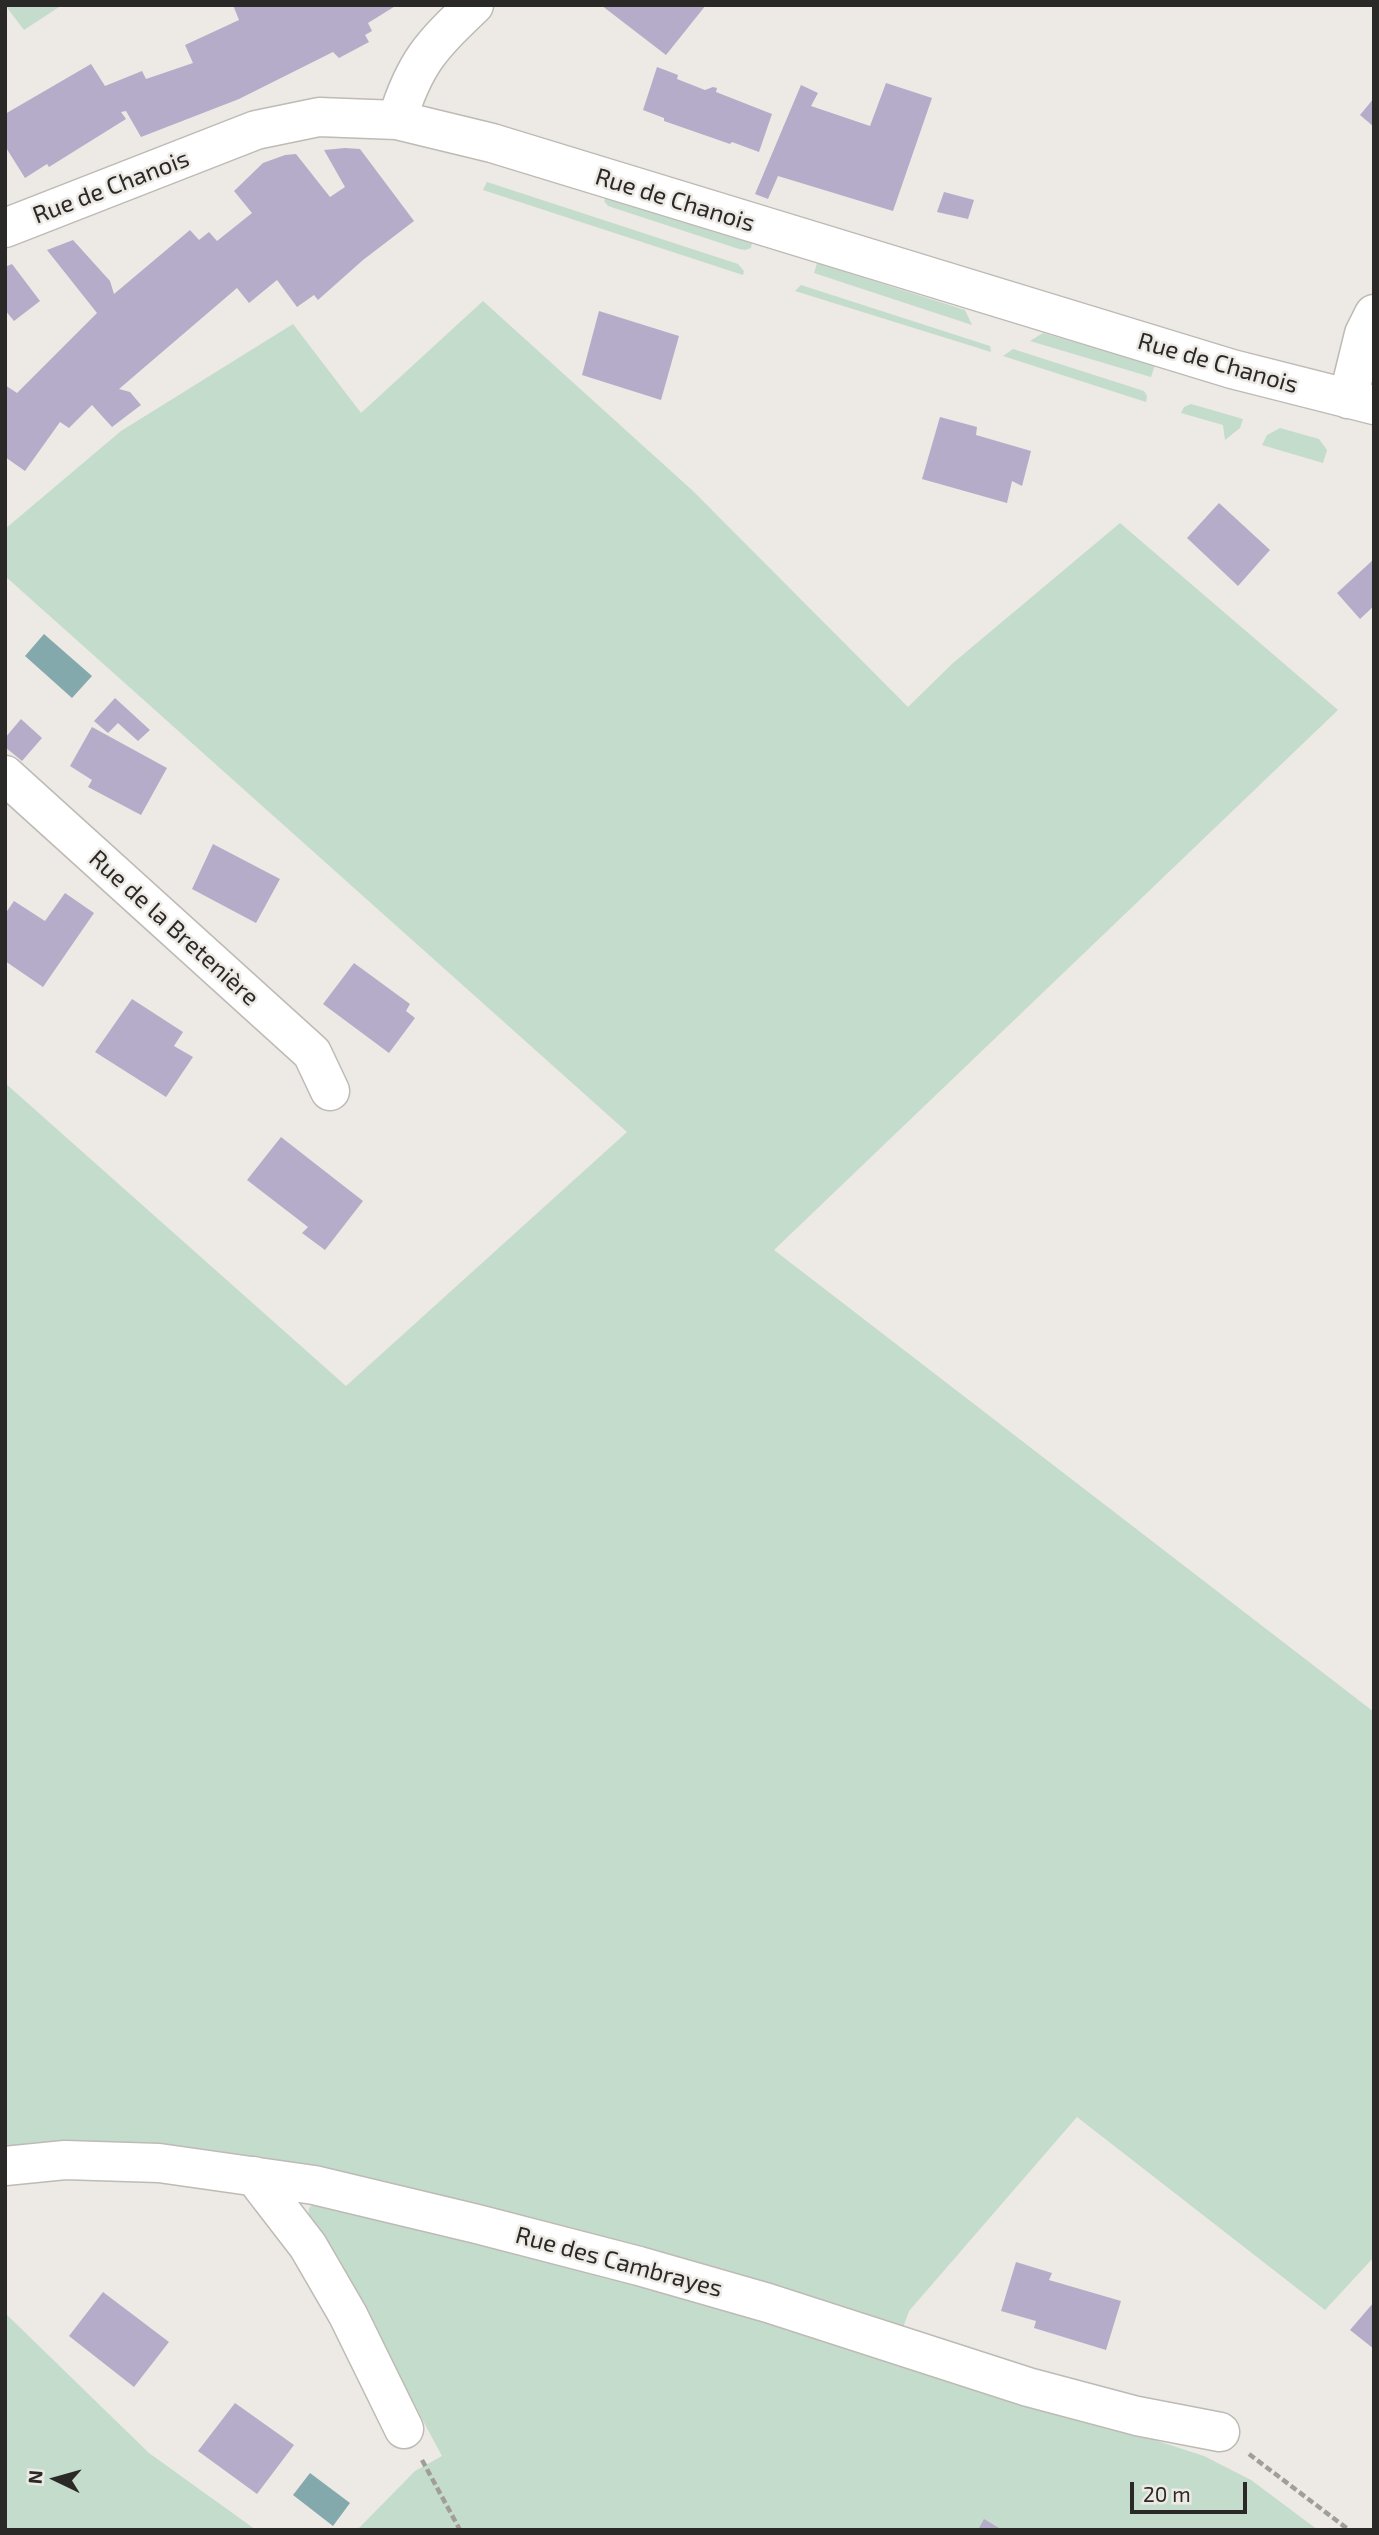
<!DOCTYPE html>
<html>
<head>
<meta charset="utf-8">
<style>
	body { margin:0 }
	#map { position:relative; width:1379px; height:2535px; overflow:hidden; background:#ede9e4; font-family:"Exo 2",sans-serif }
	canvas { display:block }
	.frame { position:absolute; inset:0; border:7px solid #2b2927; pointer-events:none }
	.north { position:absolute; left:21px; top:2444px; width:70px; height:70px; -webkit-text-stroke:5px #ede9e4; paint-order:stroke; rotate:275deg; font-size:19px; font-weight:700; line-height:28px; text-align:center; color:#2b2927 }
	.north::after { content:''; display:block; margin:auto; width:24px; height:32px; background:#2b2927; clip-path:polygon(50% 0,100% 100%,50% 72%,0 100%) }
	.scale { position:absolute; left:1130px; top:2482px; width:117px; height:32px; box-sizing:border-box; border:4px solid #2b2927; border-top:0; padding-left:9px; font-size:21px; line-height:24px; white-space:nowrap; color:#2b2927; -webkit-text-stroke:5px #ede9e4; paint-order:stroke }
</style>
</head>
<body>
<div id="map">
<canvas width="1379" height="2535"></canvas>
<div class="frame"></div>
<div class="north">N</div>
<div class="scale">20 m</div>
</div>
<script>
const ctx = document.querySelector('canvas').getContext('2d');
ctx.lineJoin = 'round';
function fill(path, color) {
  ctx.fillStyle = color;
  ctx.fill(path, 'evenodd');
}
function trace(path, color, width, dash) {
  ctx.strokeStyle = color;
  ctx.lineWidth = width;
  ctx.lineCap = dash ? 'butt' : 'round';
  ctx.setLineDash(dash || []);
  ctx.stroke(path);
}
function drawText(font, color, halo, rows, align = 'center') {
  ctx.font = font + ' "Exo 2",sans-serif';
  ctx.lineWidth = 5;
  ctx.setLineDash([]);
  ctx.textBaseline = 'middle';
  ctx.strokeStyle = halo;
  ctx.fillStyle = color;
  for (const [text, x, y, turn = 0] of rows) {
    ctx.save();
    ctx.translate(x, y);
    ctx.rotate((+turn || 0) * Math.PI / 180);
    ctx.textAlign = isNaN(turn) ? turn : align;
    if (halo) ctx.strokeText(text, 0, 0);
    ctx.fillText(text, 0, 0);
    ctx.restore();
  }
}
fill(new Path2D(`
	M5,5H62L24,30Z
	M487,182L738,264L744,271L743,275L483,190Z
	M606,198L752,243L751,248L745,250L739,249L608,206L604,201Z
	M817,263L965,310L972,325L814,273Z
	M801,285L990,346L991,352L795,291Z
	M483,301L693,491L908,707L953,663L1120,523L1338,710L774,1250L1374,1712V2257L1325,2310L1077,2117L909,2311L901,2333L618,2250L5,2148V1083L346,1386L627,1132L5,576V529L121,431L293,324L361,413Z
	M1043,333L1155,365L1151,377L1030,341Z
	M1013,349L1144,391L1147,396L1146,402L1003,356Z
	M1191,404L1243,419L1240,428L1225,440L1223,425L1181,413L1184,407Z
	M1280,428L1319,439L1327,450L1323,463L1262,445L1267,435Z
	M318,2201L423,2221L892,2355L1204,2456L1251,2480L1318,2530H357L415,2471L442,2456L368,2319L308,2218L309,2208Z
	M5,2313L149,2453L256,2530H5Z`), '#c4dccc');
fill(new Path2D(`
	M44,634L92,676L72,698L25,656Z
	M310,2473L350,2503L333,2526L293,2495Z`), '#83a9ad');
fill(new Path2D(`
	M233,5H397L368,23L372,31L365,35L369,42L339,58L333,52L239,99L141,137L126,111L121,112L126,119L49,167L47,164L25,178L5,146V114L91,64L105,86L142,71L146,79L193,63L185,45L239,20Z
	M601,5H706L666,55Z
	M657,67L678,75L677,79L705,90L713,87L717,88L716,92L772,114L759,152L732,142L730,144L664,121V118L643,110Z
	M886,83L932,98L893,211L778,176L768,199L755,194L801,85L818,93L811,106L870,126Z
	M1374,98V127L1360,115Z
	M345,148L360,149L414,221L363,260L318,300L314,295L297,307L277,280L249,303L237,288L119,389L130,392L141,405L112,427L92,405L69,428L60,422L25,471L5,457V385L17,393L97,313L47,250L73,240L110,281L114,294L190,230L199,240L209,232L217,241L252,213L234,191L263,163L285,155L296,154L330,197L345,187L324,150Z
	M944,192L974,200L968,219L937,212Z
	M12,264L40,301L14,321L5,310V267Z
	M599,311L679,336L661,400L582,375Z
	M940,417L977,427L976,435L1031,451L1022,486L1012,481L1007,503L922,479Z
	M1219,503L1270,550L1238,586L1187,538Z
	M1374,559V606L1360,619L1337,593Z
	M115,698L150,730L138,741L118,723L108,733L94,721Z
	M21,719L42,738L22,761L5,747V738Z
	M92,727L167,768L141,815L88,787L92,780L70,766Z
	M213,844L280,879L256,923L192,889Z
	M65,893L94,913L43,987L5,961V914L14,901L45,921Z
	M354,963L410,1004L406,1011L415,1018L389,1053L323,1004Z
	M132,999L183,1032L174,1046L193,1057L166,1097L95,1052Z
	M281,1137L363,1201L325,1250L302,1233L308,1227L247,1180Z
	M1016,2262L1052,2273L1049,2280L1121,2301L1106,2350L1034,2328L1036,2321L1001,2311Z
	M103,2292L169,2342L134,2387L69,2336Z
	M1374,2302V2349L1350,2330Z
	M235,2403L294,2445L257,2494L198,2451Z
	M984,2519L999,2528L998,2530H978Z`), '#b5acc9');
const minor = new Path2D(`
	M397,120C415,62 431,46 474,5
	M5,228L256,130L319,117L397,120L492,143L1232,369L1374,405
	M1348,399L1364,334L1374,314
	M5,775L312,1053L330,1091
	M5,2166L65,2160L159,2163L314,2185L477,2224L639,2266L768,2303L1028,2387L1137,2416L1220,2432
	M254,2176L308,2246L348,2315L404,2429`);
trace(minor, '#bebab5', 41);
trace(new Path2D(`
	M1249,2454L1349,2530
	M422,2460L460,2530`), '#a19e9a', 4.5, [7, 3.5]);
trace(minor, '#fff', 38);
drawText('24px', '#2b2927', '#ede9e4', [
	["Rue de Chanois",111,187,-21],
	["Rue de Chanois",675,200,17],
	["Rue de Chanois",1218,363,16],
	["Rue de la Bretenière",174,928,42],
	["Rue des Cambrayes",619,2262,15]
]);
</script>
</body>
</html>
